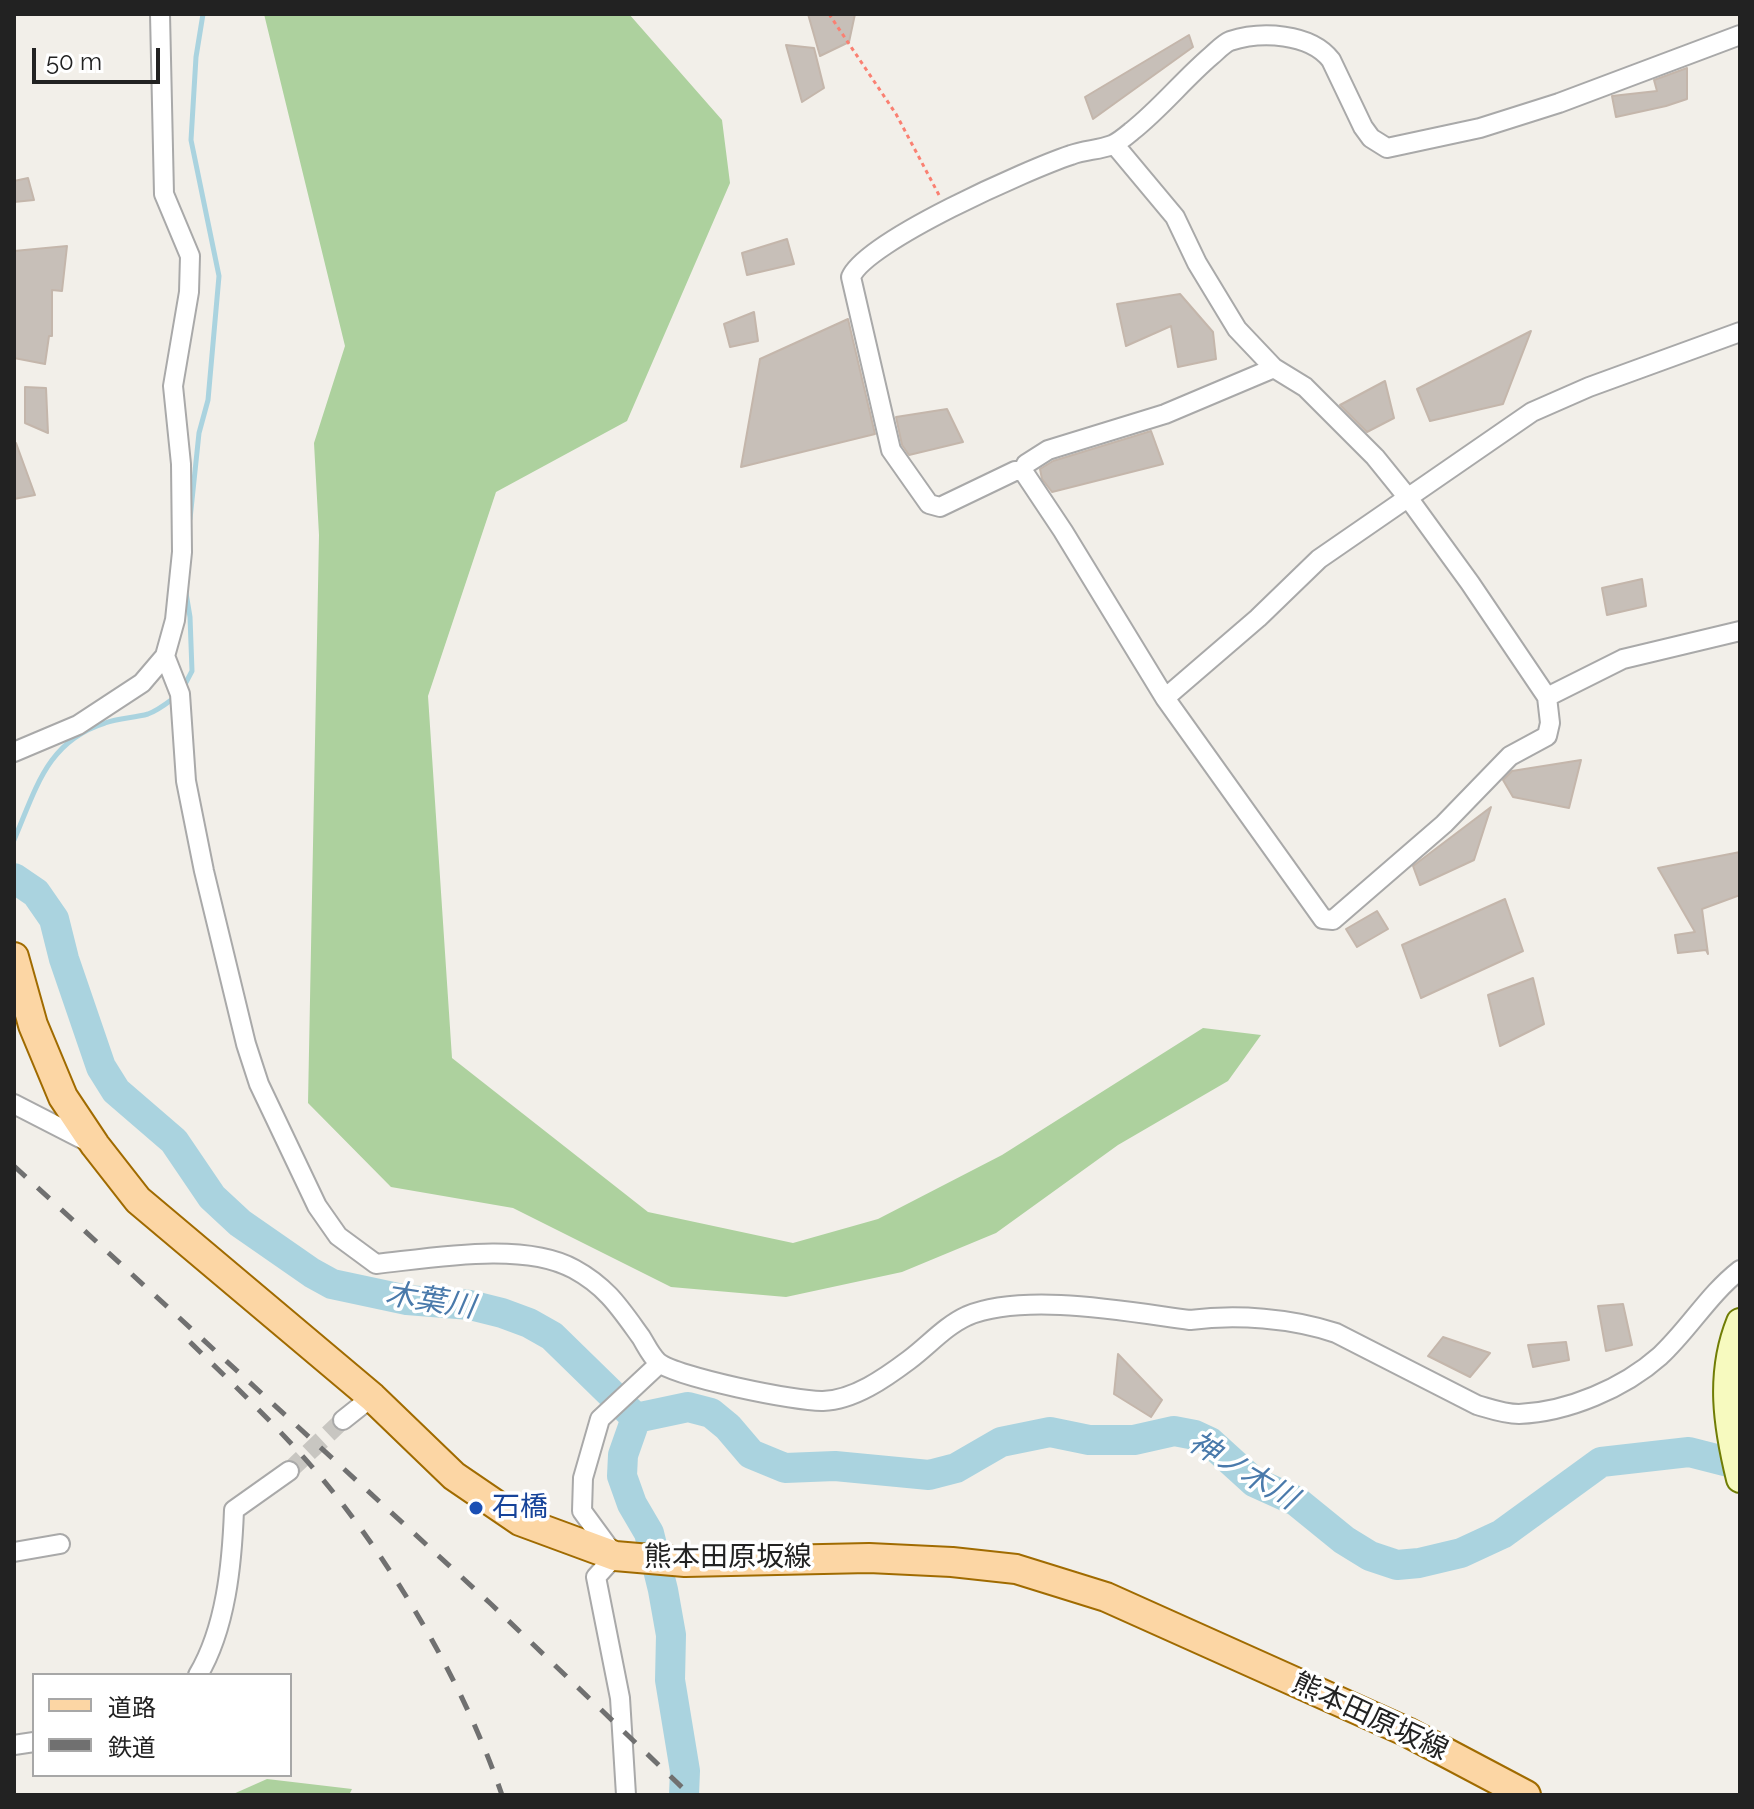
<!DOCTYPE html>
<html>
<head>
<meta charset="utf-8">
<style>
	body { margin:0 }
	#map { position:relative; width:1754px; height:1809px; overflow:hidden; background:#f2efe9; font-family:Raleway,"Noto Sans JP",sans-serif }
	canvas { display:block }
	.frame { position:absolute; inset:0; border:16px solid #222; pointer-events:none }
	.legend { position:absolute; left:32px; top:1673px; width:260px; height:104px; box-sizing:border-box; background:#fff; border:2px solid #a7a7a7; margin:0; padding:10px 14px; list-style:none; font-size:24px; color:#222 }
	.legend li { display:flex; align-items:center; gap:16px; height:40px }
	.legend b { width:40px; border:2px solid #a7a7a7 }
	.scale { position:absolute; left:32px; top:48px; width:128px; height:36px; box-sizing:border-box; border:4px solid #222; border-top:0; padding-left:10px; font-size:24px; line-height:28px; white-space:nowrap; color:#222; -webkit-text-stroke:6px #fff; paint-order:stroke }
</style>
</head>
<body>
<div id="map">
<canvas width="1754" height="1809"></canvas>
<div class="frame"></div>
<ul class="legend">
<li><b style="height:10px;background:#fcd6a4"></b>道路</li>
<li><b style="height:10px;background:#707070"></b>鉄道</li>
</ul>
<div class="scale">50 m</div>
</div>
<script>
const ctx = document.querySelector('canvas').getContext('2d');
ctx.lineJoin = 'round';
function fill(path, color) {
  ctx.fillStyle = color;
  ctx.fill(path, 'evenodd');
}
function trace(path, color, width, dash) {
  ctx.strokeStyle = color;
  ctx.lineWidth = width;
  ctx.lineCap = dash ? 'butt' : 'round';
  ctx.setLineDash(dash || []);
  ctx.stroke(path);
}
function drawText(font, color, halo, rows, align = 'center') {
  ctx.font = font + ' Raleway,"Noto Sans JP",sans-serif';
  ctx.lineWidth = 7;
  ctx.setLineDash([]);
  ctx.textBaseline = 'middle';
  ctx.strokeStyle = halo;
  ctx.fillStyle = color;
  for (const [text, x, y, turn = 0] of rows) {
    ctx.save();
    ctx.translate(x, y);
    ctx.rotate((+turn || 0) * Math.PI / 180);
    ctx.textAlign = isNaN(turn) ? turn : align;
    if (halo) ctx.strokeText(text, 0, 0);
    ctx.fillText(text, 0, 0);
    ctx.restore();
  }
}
fill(new Path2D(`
	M264,14H629L722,120L730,183L627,421L496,492L428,696L452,1058L648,1212L793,1243L878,1219L1002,1155L1203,1028L1261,1035L1228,1081L1118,1145L996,1233L902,1272L786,1297L671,1287L513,1208L391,1187L308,1103L319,535L314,443L345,346Z
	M267,1779L352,1789L349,1795H231Z`), '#add19e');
trace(new Path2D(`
	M190,519L199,433L208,400L219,276L191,140L196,57L203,14
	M183,688L192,671L190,617L186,593
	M14,840C36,789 47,741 105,723C119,718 134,718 148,714C157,711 166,704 174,698`), '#aad3df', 5);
trace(new Path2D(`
	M14,878L36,893L54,919L64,959L101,1067L116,1091L174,1141L212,1197L240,1223L312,1273L332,1284L407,1300L470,1305L502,1313L529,1323L552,1336L636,1418L623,1455L622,1476L632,1504L649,1533L663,1590L671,1635L670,1680L685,1771L684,1795
	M636,1418L688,1407L711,1413L728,1427L751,1454L785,1468L835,1466L929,1475L956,1468L1001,1442L1050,1432L1089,1440H1134L1174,1431L1195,1435L1210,1442L1254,1482L1296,1501L1344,1540L1370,1556L1397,1565L1419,1563L1461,1553L1502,1534L1601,1462L1689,1452L1740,1465`), '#aad3df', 30);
const building = new Path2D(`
	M808,14H855L849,42L820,56Z
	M1189,35L1193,47L1093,119L1085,97Z
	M786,45L814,48L824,88L802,102Z
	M1687,68V99L1666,106L1616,117L1612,96L1657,91L1654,80Z
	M28,178L34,200L14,202V181Z
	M787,239L794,264L747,275L742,253Z
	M67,246L62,291L52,290V336H49L45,364L14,358V251Z
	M1180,294L1213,332L1216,359L1178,367L1171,326L1126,346L1117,304Z
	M754,312L758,341L730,347L724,324Z
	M848,319L875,434L741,467L760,359Z
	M1531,331L1503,404L1430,421L1417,389Z
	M1385,381L1394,418L1367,432L1340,405Z
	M25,387L46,388L48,433L25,423Z
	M947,409L963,442L909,455L902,445L896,417Z
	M1151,431L1163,464L1052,492L1042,479L1040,469L1053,461Z
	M14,443H16L35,495L14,499Z
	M1642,579L1646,606L1607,615L1602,588Z
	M1581,760L1569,808L1513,797L1503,780L1512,771Z
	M1491,807L1474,860L1420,885L1413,866Z
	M1740,852V895L1702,909L1708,954L1706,950L1678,953L1675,935L1695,932L1658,868Z
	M1505,899L1523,951L1421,998L1402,945Z
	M1377,911L1388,929L1357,947L1346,929Z
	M1533,978L1544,1024L1500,1046L1488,995Z
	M1623,1304L1632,1345L1606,1351L1598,1306Z
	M1443,1337L1490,1353L1470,1377L1428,1356Z
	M1566,1342L1569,1360L1533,1367L1528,1345Z
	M1118,1354L1162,1400L1151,1417L1114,1394Z`);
fill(building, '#c7bfb8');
trace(building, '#c4b6ab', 2);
trace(new Path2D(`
	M289,1471L343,1420`), '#c8c6c1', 18, [18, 9]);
const street = new Path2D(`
	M1274,368L1165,414L1048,450L1026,464L1023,471H1015L940,507L929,504L891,450L851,277C866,241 1029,169 1071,155C1084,150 1099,150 1112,145C1119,142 1126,136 1132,131C1161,108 1183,80 1211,56C1217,51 1223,44 1230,41C1261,31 1310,33 1331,60L1363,127L1371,138L1387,148L1480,128L1559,103L1740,35
	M1023,471L1063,531L1165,698L1323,919L1333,920L1444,824L1510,756L1547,736L1550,723L1547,697L1470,583L1409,499L1375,457L1305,387L1274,368L1237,329L1197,263L1175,217L1114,144
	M165,656L180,694L186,781L204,871L246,1044L259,1084L317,1206L338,1236L376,1264C432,1258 524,1241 574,1269C607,1287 620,1308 641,1337C646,1345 651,1356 658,1362C675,1377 798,1402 823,1401C854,1400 885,1378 909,1360C928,1346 945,1326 967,1316C1024,1292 1129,1312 1190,1320C1236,1314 1291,1318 1336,1333L1477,1405C1491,1409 1504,1414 1519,1414C1568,1412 1624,1388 1660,1356C1689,1329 1709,1294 1740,1270
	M1547,697L1623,659L1740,631
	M1165,698L1258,618L1319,559L1532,412L1589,387L1740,332
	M14,752L78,725L142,683L165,656L175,620L182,552L181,464L173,386L189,292L190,256L164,194L160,14
	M14,1104L90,1143
	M343,1420L372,1397
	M14,1552L60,1544
	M198,1675C226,1628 232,1564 234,1510L289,1471
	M14,1745L34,1742
	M626,1795L620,1698L596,1577L615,1556L582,1511L583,1478L600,1419L659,1364`);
const secondary = new Path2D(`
	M1740,1322C1719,1374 1727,1426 1740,1479`);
const primary = new Path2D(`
	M14,957L33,1025L63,1097L95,1145L138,1200L372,1397L454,1476L520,1521L615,1556L685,1562L869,1558L952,1562L1016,1569L1106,1597L1407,1732L1526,1795`);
trace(street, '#a9a9a9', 22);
trace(secondary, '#707d05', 30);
trace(primary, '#a06b00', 32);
trace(new Path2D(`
	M829,14L896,114L939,195`), '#fa8072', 3, [4, 4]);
trace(street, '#fff', 18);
trace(secondary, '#f7fabf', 26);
trace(primary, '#fcd6a4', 28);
trace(new Path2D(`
	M14,1166L491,1604L690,1795
	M190,1342C241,1392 293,1441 337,1497C405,1584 466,1690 502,1795`), '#707070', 5, [16, 16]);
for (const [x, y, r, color] of [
	[476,1508,8,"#1a4fb4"]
]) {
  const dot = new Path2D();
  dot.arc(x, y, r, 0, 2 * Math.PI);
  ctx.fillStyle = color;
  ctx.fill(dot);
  trace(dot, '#fff', 3);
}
drawText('28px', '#164399', '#fff', [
	["石橋",492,1508]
], 'left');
drawText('28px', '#222', '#fff', [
	["熊本田原坂線",728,1558],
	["熊本田原坂線",1370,1717,25]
]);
drawText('italic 30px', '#4a7aab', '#fff', [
	["木葉川",430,1301,9],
	["神ノ木川",1243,1471,31]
]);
</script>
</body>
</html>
